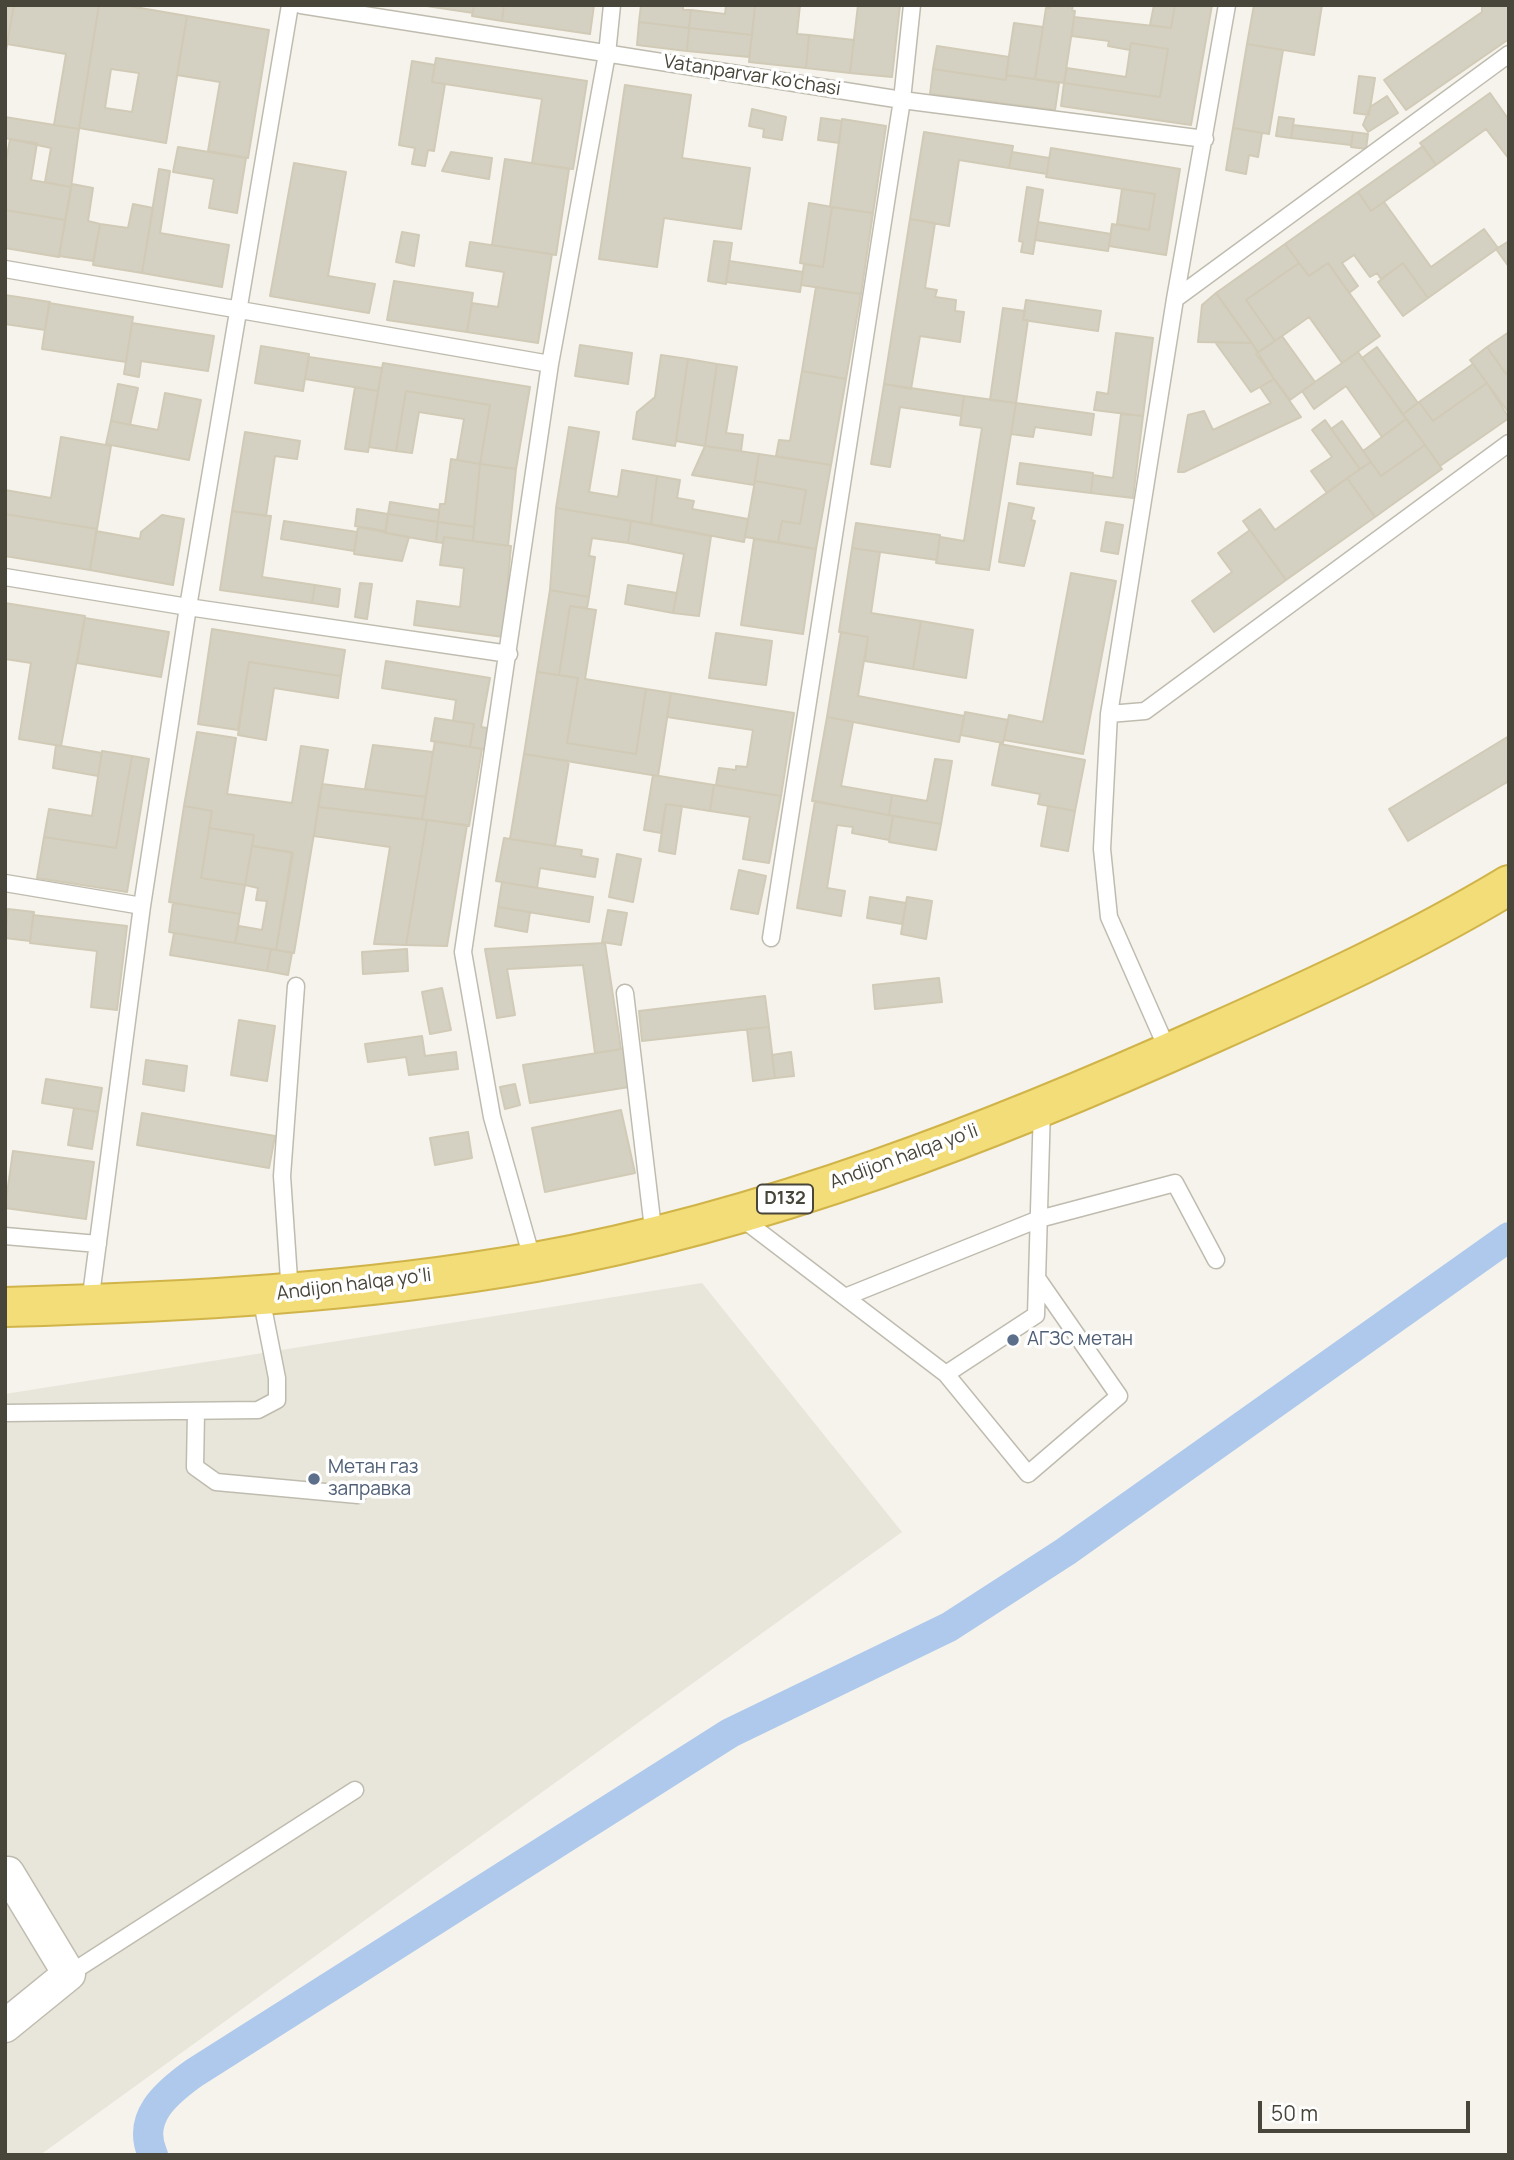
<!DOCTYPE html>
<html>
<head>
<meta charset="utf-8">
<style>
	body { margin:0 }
	#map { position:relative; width:1514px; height:2160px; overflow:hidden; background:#f5f3ec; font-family:Manrope,sans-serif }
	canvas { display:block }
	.frame { position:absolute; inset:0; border:7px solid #48453a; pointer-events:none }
	.scale { position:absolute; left:1258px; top:2101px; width:212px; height:32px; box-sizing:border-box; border:4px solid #48453a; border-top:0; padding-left:9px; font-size:21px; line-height:24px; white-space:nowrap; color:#48453a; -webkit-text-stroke:5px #fff; paint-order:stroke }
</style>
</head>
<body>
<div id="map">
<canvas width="1514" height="2160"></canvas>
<div class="frame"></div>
<div class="scale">50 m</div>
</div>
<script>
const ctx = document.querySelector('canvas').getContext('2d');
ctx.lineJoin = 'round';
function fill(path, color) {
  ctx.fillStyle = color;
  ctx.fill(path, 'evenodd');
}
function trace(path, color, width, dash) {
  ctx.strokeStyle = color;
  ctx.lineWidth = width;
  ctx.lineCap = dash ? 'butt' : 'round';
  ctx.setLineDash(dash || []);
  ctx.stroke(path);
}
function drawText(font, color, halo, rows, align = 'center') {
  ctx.font = font + ' Manrope,sans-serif';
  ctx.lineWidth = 7;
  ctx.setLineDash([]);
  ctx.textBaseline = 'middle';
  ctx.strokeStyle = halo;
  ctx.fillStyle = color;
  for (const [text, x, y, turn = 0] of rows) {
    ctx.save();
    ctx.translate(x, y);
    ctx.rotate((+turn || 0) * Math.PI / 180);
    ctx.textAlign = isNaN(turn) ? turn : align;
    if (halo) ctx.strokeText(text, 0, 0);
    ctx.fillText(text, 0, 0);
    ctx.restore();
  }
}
fill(new Path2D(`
	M702,1283L902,1532L40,2155H5V1394Z`), '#e8e6da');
trace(new Path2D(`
	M153,2155C136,2118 166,2093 194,2073L730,1733L949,1627L1065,1552L1509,1237`), '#aec9eb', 30);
const building = new Path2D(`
	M5,5H14L5,56Z
	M14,5H99L79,129L54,125L66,54L7,44Z
	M99,5H123L187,16L166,143L79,128ZM111,69L139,73L132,112L105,108Z
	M420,5H474L473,13Z
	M474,5H504L502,21L472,16Z
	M504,5H594L590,34L502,21Z
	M641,5H683V10H691L689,28L639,22Z
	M726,5H755L752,35L689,28L691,10L725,14Z
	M755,5H800L797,34L809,35L806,68L749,62Z
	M858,5H900L892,77L850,73Z
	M1050,5H1073L1072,10L1075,11L1064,83L1035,79L1046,8H1050Z
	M1154,5H1175L1171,28L1150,25Z
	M1175,5H1212L1191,125L1061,106L1064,83L1160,97L1168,49L1131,43L1130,50L1108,46L1109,41L1072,36L1074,17L1171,28Z
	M1254,5H1322L1314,55L1247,44Z
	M1482,5H1509V39L1406,110L1384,80L1482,12Z
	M187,16L269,30L248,158L208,151L220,82L177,75Z
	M639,22L689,28L687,51L637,45Z
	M1014,23L1043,27L1035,79L1006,75Z
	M689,28L752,35L749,57L687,51Z
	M809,35L854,40L850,73L806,68Z
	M1131,43L1168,49L1160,97L1064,83L1067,68L1126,77Z
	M1247,44L1283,50L1269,134L1233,128Z
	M937,46L1009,57L1006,80L933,69Z
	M436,58L587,81L573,169L532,163L542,99L432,82Z
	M412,61L435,65L432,82L445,84L434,151L428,150L425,166L412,164L415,148L399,145Z
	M933,69L1006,80V75L1059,83L1055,110L930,94Z
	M1359,76L1375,78L1369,115L1354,113Z
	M625,85L691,95L682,158L750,168L741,229L664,218L657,267L599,259Z
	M1490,93L1509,120V159L1486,129L1436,165L1420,143Z
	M1387,96L1398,113L1368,132L1363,125L1370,107Z
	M752,109L786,117L782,140L763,137L764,129L749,126Z
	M5,117L79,129L71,187L45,182L51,148L5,138Z
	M1279,117L1294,119L1291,138L1276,136Z
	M821,118L842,121L839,143L818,140Z
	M842,119L886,126L873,213L830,207Z
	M1293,125L1353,132L1351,145L1291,138Z
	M1233,128L1262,133L1258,157L1249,155L1246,174L1226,170Z
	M924,132L1013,146L1009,168L959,160L949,226L910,219Z
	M1353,132L1368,134L1366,149L1351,147Z
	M10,139L37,143L31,180L71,187L65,220L5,210V167Z
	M1423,146L1436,165L1371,211L1358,192Z
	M178,147L246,158L237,213L209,208L214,179L173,172Z
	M1051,148L1180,169L1166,255L1109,246L1112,224L1149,230L1155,194L1046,177Z
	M451,152L492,158L489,179L442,171Z
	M1012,152L1049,158L1047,174L1009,168Z
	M505,159L569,169L556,255L492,245Z
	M294,163L346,172L328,276L375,284L369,313L270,296Z
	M159,169L170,171L160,233L229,245L222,287L142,273Z
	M72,184L93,188L88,221L100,224L93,261L59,256Z
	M1027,187L1043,190L1033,254L1021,252L1023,242L1019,241Z
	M1122,189L1155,194L1149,230L1117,224Z
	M1358,192L1371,211L1384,202L1431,267L1484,229L1498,248L1428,298L1403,263L1381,279L1377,273L1370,277L1354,255L1342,263L1358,286L1349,293L1328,263L1309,276L1285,244Z
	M809,203L832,207L823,267L800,263Z
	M133,204L153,208L142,273L93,265L100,224L128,228Z
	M832,207L873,213L861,294L801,285L804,264L823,267Z
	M5,210L65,220L59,257L5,248Z
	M910,219L935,223L925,288L937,290L935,297L956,300L955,311L964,312L960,342L920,336L911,389L884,384Z
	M1038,222L1111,234L1108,251L1035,240Z
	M402,232L419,235L414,266L396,262Z
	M714,241L732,243L726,284L708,281Z
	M1509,241V267L1496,249Z
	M470,242L552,254L538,343L467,332L472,303L498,307L504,272L466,266Z
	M1285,244L1299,263L1246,300L1275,341L1258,352L1216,293Z
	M729,261L803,272L800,292L726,282Z
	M1299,263L1309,276L1328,263L1380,336L1342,363L1309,317L1275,341L1246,300Z
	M1403,263L1428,298L1403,316L1378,282Z
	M394,281L473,293L467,332L387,320Z
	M816,287L861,294L846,379L802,371Z
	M1216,293L1252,343L1198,342L1202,305Z
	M5,295L50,302L45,330L5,324Z
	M1026,300L1101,311L1098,331L1023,320Z
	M49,303L133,317L126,362L42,349Z
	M1003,308L1025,311L1023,320H1028L1016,403L990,400Z
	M132,323L214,336L208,371L141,361L139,377L124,374Z
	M1509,332V372L1506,374L1487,347Z
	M1116,333L1153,338L1143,416L1094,410L1097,392L1108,394Z
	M1282,336L1315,382L1290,400L1256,354Z
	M1215,342L1252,343L1274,379L1251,392Z
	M580,345L632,353L628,384L575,376Z
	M261,346L309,354L303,391L255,383Z
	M1377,347L1418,403L1403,414L1362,358Z
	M1487,347L1506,374L1509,372V413L1470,360Z
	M1358,352L1406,419L1382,437L1346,386L1314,409L1302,391Z
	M661,355L688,359L675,446L633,439L637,412L655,397Z
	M309,357L382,368L378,391L305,379Z
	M688,359L717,364L705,446L676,441Z
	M383,363L530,387L516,469L480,464L490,405L406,391L396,451L369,447Z
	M717,364L737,367L726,433L743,435L741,451L705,446Z
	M1473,364L1487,383L1433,421L1419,402Z
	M802,371L846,379L831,465L776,456L779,440L790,441Z
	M1274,379L1301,417L1184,472H1178L1188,415L1204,411L1213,430L1271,403L1260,387Z
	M1487,383L1509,418L1440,466L1403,414L1419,402L1433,421Z
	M118,384L138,388L130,425L111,421Z
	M884,384L964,396L961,416L900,407L890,467L871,464Z
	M355,387L378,391L368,452L345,449Z
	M406,391L490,405L480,464L457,460L464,419L419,412L412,453L396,451Z
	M165,393L201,400L189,460L106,444L111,421L158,430Z
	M964,396L1016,403L989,570L936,563L940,537L964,541L982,428L960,425Z
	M1016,403L1094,414L1091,435L1035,427L1033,437L1011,434Z
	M1121,414L1143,416L1133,498L1091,493L1093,475L1113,478Z
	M1406,419L1425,445L1381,476L1363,451Z
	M1325,420L1360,469L1327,493L1311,471L1332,457L1312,430Z
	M1342,421L1371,462L1360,469L1331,429Z
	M569,427L599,432L589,492L618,497L622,470L657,476L651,524L556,508Z
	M245,432L300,441L297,459L275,456L266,516L232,511Z
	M61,437L111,446L97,529L5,514V490L51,498Z
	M1425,445L1442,469L1375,517L1347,478L1371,462L1381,476Z
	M705,446L759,454L754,485L692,475Z
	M759,454L831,465L816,549L778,542L782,521L800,524L806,490L755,481Z
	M451,459L480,464L474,527L438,522L440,504H445Z
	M1020,463L1093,473L1091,493L1017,484Z
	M480,464L516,469L508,546L473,541Z
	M657,476L680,480L677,498L694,501L692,509L748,519L744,542L651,524Z
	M1347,478L1375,517L1286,580L1243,521L1260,509L1275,530Z
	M755,481L806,490L800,524L782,521L778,542L745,537Z
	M390,502L439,510L438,522L388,514Z
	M1009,503L1034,508L1031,520L1035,521L1024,566L999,562Z
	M556,508L631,521L628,543L592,538L589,556L595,557L589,597L550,590Z
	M357,509L388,514L386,531L355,526Z
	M232,511L271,516L262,577L315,585L312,603L220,590Z
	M5,514L97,529L90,570L5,556Z
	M388,514L438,522L436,542L385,533Z
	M162,515L184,519L173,585L90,570L96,531L140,539L141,532Z
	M284,521L357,532L354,551L281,539Z
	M631,521L711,536L699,616L673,613L684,554L628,543Z
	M438,522L474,527L473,541L444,537L443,543L436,542Z
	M1106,522L1123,525L1118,554L1101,551Z
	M856,523L940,535L937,560L852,548Z
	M358,527L409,537L402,561L354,554Z
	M1250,530L1286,580L1214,632L1192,601L1232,572L1218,553Z
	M444,537L511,546L503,637L414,625L417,601L460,607L464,568L440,565Z
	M754,539L816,549L803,634L741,625Z
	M852,548L880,552L871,613L921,621L913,669L865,661L868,637L839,632Z
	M1071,573L1116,581L1083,754L1004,740L1009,715L1043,722Z
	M360,583L372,584L367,619L355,617Z
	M315,585L340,589L338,607L312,603Z
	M628,585L677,593L673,613L625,604Z
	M550,590L589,597L587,608L570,606L559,675L537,672Z
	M5,603L85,616L61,746L19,739L31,663L5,659Z
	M570,606L596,610L585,679L646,689L636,754L567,743L578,678L559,675Z
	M85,618L169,632L161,677L77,663Z
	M921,621L973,630L966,678L913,669Z
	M212,629L345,650L341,676L249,662L238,730L198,724Z
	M841,632L868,637L858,696L964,716L959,742L827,717Z
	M716,633L772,641L766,685L709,678Z
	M386,661L490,678L481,727L493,729L490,750L470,747L474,724L453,721L456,700L382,688Z
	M249,662L341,676L338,698L274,688L266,740L238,735Z
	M537,672L578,678L567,743L636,754L646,689L671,693L658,776L524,754Z
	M671,693L794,713L781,796L716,785L719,768L736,770V766L747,767L753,730L667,717Z
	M965,712L1008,720L1003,743L961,735Z
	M827,717L853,722L841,786L892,795L889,815L812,801Z
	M435,718L474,724L470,747L431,741Z
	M197,732L236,738L227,794L292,803L301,746L328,750L294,953L276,950L293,853L252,846L254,835L209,828L212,811L184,806Z
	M1509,736V781L1408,841L1389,809Z
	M435,741L482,749L469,826L422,819Z
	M1000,744L1085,760L1075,811L1038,804L1040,794L992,785Z
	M56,745L102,753L98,776L53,768Z
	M373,745L433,752L426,797L365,789Z
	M102,751L132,756L116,848L44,837L49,809L92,816Z
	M524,754L569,761L555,846L510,839Z
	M132,756L149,759L127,892L37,878L44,837L116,848Z
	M935,759L952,761L941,824L889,815L892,795L927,801Z
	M653,775L714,785L710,811L666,804L661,833L644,830Z
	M322,784L426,797L422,819L318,807Z
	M714,785L781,796L769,863L743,859L750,817L710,811Z
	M815,801L893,816L889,840L852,833L853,827L837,825L827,888L845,891L841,916L797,908Z
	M666,804L682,806L675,854L659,851Z
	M184,806L212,811L201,878L245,885L240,914L169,902Z
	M1048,806L1075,811L1068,851L1041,846Z
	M318,807L427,820L406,945L374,944L390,847L314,836Z
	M893,816L941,824L936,850L889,842Z
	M427,820L467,825L447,946L406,945Z
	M209,828L254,835L245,885L201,878Z
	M504,838L582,850L581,856L598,859L595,877L540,868L537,888L496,881Z
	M252,846L292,852L276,950L235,943L239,926L262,930L267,901L256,900L258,888L245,885Z
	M617,854L641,859L633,902L609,897Z
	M739,870L766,876L758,914L731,909Z
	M502,882L593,897L589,922L498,907Z
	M870,897L906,903L902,924L867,918Z
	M907,897L932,901L926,939L901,934Z
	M173,903L240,914L235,943L169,932Z
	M498,907L530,912L527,932L495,926Z
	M8,909L34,912L30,941L5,938Z
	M608,910L627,913L621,945L602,942Z
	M33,915L127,926L117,1010L91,1007L97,951L30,943Z
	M174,933L271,949L267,971L170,955Z
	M605,943L621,1049L595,1053L583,965L507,969L515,1015L497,1018L485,949Z
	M271,949L292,953L288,975L267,971Z
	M407,949L408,971L363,974L362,952Z
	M939,978L942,1002L875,1009L873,985Z
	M442,988L451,1030L430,1034L422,992Z
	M765,996L769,1027L642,1041L639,1011Z
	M239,1020L275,1026L267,1081L231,1075Z
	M769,1027L775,1078L753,1081L747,1029Z
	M422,1036L425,1056L456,1052L458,1069L409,1075L406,1057L368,1062L365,1044Z
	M628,1048L635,1086L530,1103L523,1065Z
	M791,1052L794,1076L775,1078L772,1055Z
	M146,1060L187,1066L184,1091L143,1084Z
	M46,1079L102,1088L98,1112L42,1103Z
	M515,1084L520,1105L505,1109L500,1087Z
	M74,1108L98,1112L92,1149L68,1145Z
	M621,1110L635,1173L545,1192L532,1128Z
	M142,1113L275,1136L269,1168L137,1145Z
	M468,1132L472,1158L435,1165L430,1138Z
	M13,1151L94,1162L86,1219L5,1208Z`);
fill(building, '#d5d1c2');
trace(building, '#d0cab6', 2);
const lane = new Path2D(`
	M301,5L902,100L1205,139
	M5,269L550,364
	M1175,299L1509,54
	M5,577L188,607L509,654
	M1109,714L1145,711L1509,443
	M5,883L142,906
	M771,938L902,100L912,5
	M625,993L654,1237
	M1169,1053L1109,917L1102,849L1109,714L1175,299L1227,5
	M740,1217L946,1374L1036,1315L1042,1107
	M5,1236L98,1244
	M533,1262L492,1117L463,952L550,364L607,54L612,5
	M290,1294L282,1176L296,986
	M845,1297L1039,1219L1175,1183L1216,1260
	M90,1303L142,906L188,607L290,5
	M946,1374L1028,1474L1119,1396L1037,1278
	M196,1412L195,1467L216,1482L358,1495
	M5,1413L258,1410L277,1400V1378L261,1297
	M69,1974L355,1790`);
const street = new Path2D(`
	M5,1873H8L69,1974L5,2026`);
const highway = new Path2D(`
	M5,1307C183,1302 360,1293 535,1262C768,1220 995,1131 1211,1034C1312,989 1413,943 1509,885`);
trace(lane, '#bfbcaf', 19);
trace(street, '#bfbcaf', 35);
trace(highway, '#d1b449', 42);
trace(lane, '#fff', 16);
trace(street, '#fff', 32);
trace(highway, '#f2dd79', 38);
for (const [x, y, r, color] of [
	[1013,1340,7,"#5c6f8a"],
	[314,1479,7,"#5c6f8a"]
]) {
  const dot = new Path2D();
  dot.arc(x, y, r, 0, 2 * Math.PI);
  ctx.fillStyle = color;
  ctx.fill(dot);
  trace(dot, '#fff', 2.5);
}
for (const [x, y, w] of [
	[785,1199,56]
]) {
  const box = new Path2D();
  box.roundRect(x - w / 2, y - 14.5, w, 29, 5);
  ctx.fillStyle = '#fff';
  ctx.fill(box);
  trace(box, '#48453a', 2);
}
drawText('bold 18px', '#48453a', null, [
	["D132",785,1199]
]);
drawText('19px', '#48453a', '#fff', [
	["Vatanparvar ko'chasi",752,76,9],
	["Andijon halqa yo‘li",904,1157,-20],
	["Andijon halqa yo‘li",354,1285,-7]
]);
drawText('19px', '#4e5e75', '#fff', [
	["АГЗС метан",1027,1340],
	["Метан газ",328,1468],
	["заправка",328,1490]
], 'left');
</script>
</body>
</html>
